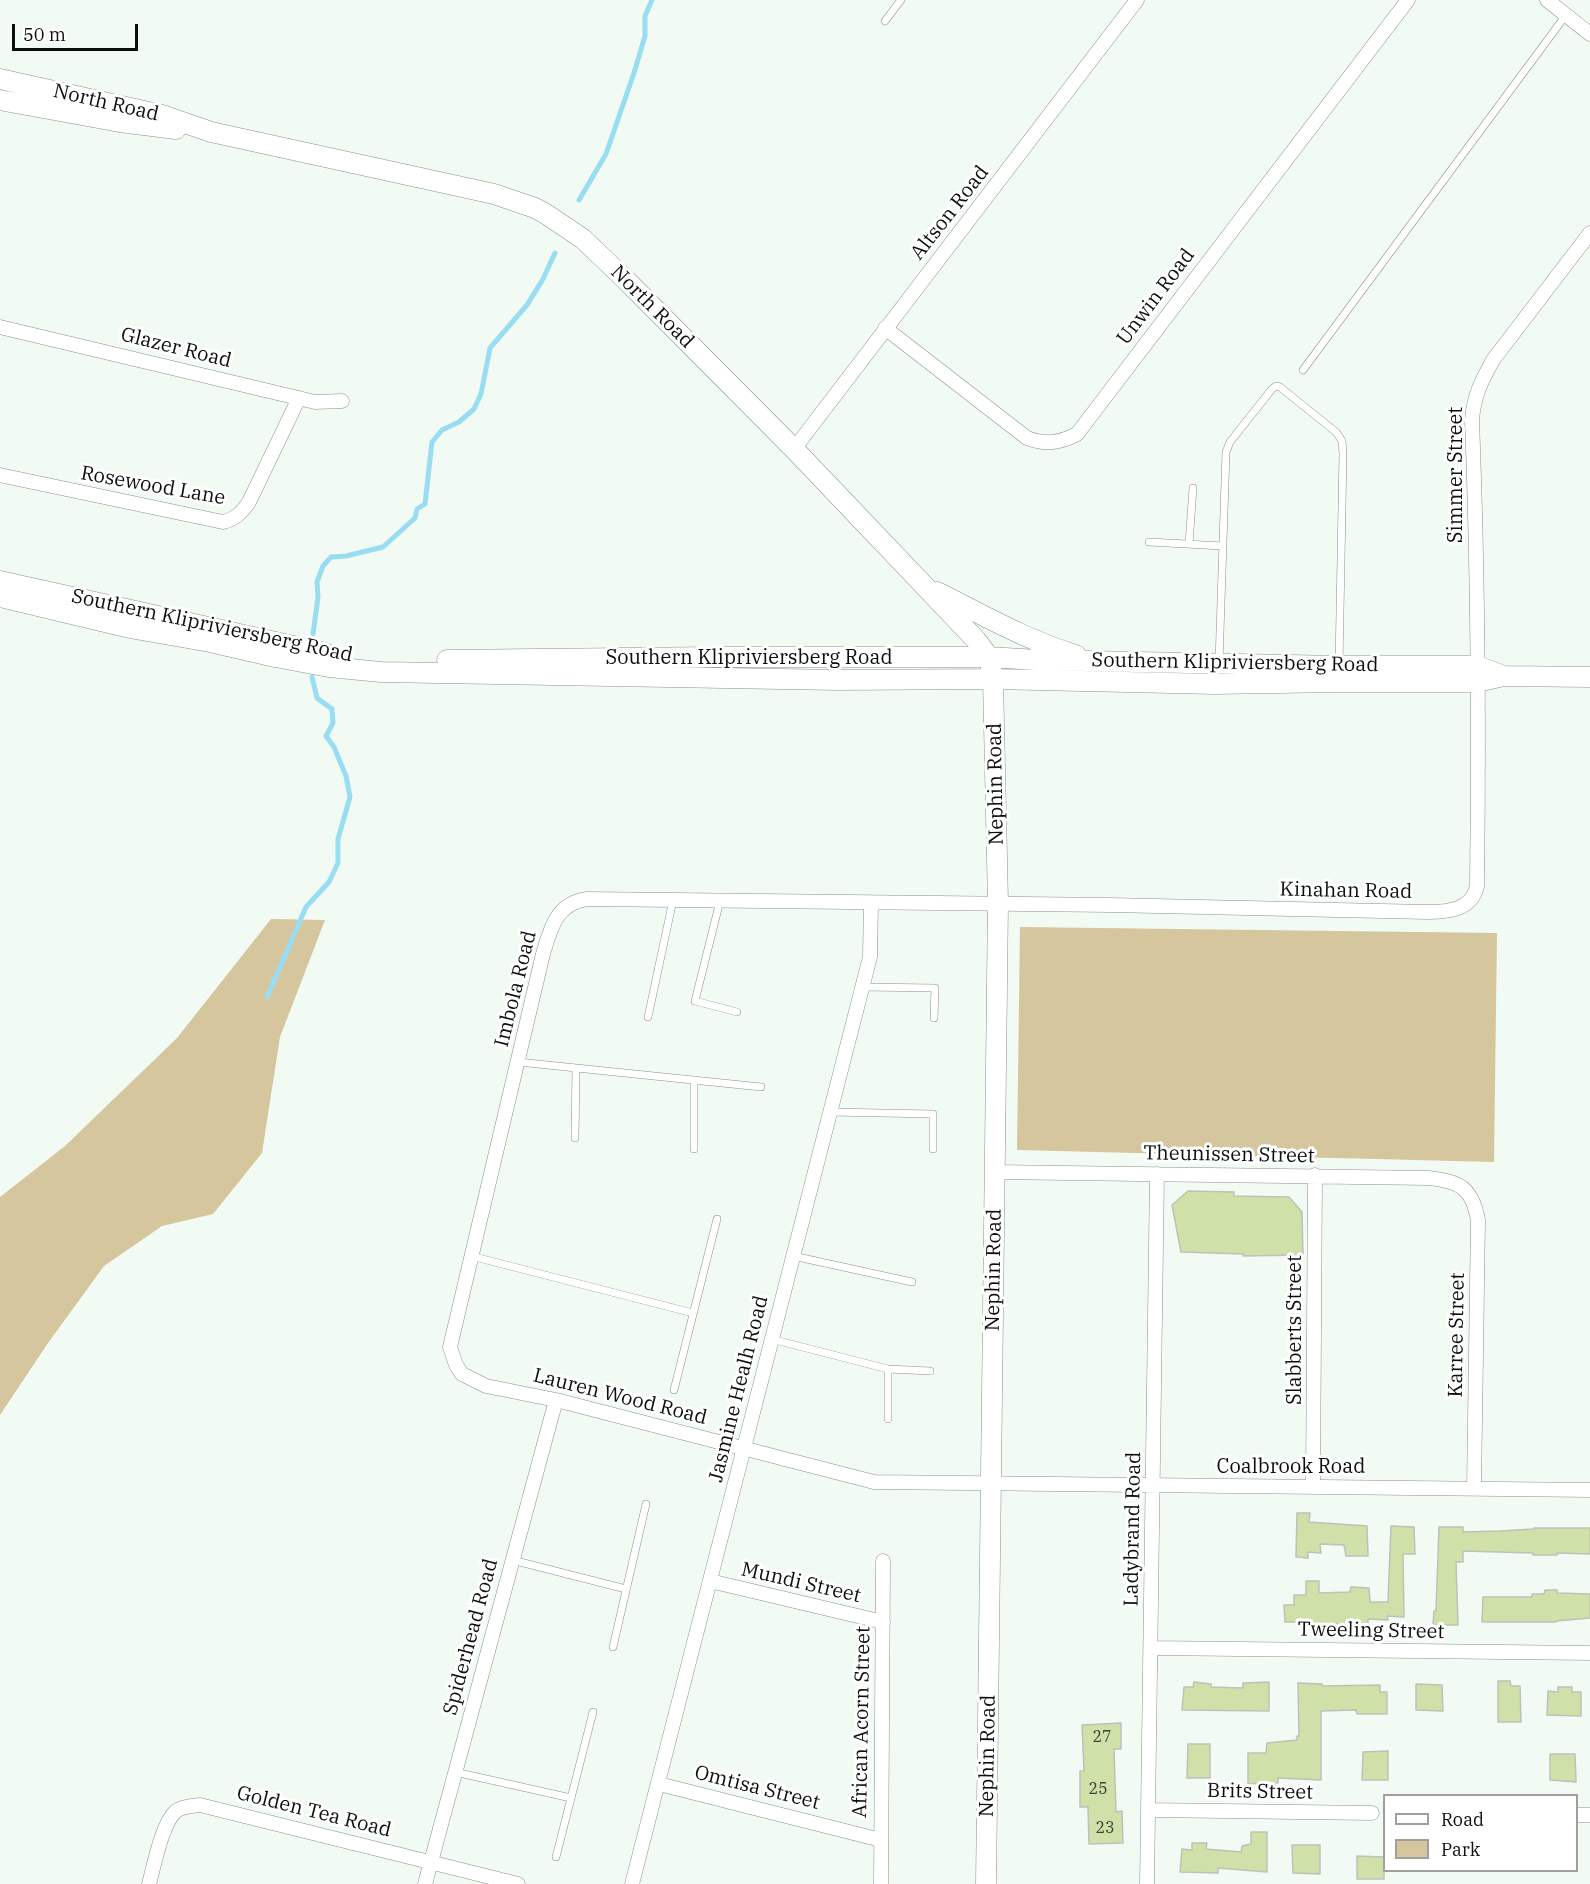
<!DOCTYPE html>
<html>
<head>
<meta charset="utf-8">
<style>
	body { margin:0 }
	#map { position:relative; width:1590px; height:1884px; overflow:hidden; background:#f2faf4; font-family:"IBM Plex Serif",serif }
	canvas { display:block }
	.legend { position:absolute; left:1383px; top:1794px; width:195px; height:78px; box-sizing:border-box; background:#fff; border:2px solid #9e9f9e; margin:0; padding:8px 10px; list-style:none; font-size:18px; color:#0c0f0d }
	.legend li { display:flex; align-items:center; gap:12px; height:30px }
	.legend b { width:30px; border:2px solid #9e9f9e }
	.scale { position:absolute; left:12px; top:24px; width:126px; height:27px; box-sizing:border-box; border:3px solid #0c0f0d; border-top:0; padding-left:8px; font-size:18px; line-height:21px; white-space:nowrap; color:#0c0f0d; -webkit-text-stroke:4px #fff; paint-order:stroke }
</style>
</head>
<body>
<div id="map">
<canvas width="1590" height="1884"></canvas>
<ul class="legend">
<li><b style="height:8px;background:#fff"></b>Road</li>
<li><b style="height:16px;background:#d6c69e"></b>Park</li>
</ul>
<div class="scale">50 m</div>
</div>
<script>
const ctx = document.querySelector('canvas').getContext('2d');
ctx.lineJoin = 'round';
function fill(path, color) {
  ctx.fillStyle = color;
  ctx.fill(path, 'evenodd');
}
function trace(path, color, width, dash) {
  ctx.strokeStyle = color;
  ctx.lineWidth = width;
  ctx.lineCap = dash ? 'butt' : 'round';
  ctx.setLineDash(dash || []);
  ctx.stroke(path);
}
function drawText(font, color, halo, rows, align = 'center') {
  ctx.font = font + ' "IBM Plex Serif",serif';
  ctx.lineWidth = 6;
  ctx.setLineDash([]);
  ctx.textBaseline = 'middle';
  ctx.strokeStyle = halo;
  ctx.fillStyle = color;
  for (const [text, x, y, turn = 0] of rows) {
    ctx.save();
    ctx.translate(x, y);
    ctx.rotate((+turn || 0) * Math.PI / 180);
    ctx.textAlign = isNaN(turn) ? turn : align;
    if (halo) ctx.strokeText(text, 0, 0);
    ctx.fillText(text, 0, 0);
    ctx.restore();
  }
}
fill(new Path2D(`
	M271,919L325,920L280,1037L262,1153L213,1214L162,1226L104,1266L48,1343L0,1415V1197L65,1146L177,1038Z
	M1020,927L1497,933L1494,1162L1017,1150Z`), '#d6c69e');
trace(new Path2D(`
	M579,200L606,154L634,73L645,36V16L652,0
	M313,634L318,597L317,582L323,566L331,557L346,556L383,547L415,518L417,509L425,504L432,442L442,430L459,422L474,409L481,394L490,348L527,305L543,279L555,253
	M267,997L306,907L329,882L338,863V839L350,797L346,776L334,747L326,736L333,723L332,709L317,698L312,677`), '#99ddf2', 5);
const building = new Path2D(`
	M1188,1191L1234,1192V1196L1289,1197L1302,1212L1303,1255L1243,1256V1254L1181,1252L1172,1205Z
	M1297,1513H1310L1309,1522L1367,1526L1368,1556H1346L1344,1545L1320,1544L1321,1553L1308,1552V1558L1296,1557Z
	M1391,1526L1414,1527L1415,1554H1403L1404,1617L1387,1616L1388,1620L1368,1619V1624H1319V1626H1305V1622H1285L1284,1605H1294V1595H1306V1581H1319V1593L1350,1592L1351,1587L1369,1588L1370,1602H1388Z
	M1439,1527H1463V1532L1500,1531L1534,1529V1528H1590V1554L1557,1553V1555H1533V1553L1463,1551V1562H1456L1458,1625H1433L1434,1611H1436Z
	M1545,1590H1557V1593L1590,1594V1618L1556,1621V1622H1482L1483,1597H1532V1594H1544Z
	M1498,1681H1510L1511,1686H1520L1521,1722H1498Z
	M1194,1682L1211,1684V1687L1243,1688V1683L1269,1682V1711L1182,1710L1184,1687H1193Z
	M1298,1683L1322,1684V1686L1380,1685V1692H1387V1714H1357L1356,1710L1321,1711V1780L1278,1778V1783L1248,1784V1753H1266L1267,1743L1297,1740V1736H1299Z
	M1416,1684L1442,1685L1443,1711L1416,1710Z
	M1558,1687H1572V1692H1581V1716L1547,1715L1548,1691L1558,1692Z
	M1121,1723V1749H1114L1116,1812L1122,1811L1123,1843L1089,1844L1088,1807H1080V1771H1084L1082,1725Z
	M1188,1744H1210V1778H1187Z
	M1388,1751V1780H1362L1363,1752Z
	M1550,1754H1575L1576,1782L1550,1780Z
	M1251,1832H1267V1872L1218,1868V1873L1180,1872L1182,1849L1192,1850V1843H1207L1206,1849L1241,1852L1242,1846L1251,1844Z
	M1292,1845H1320V1874L1293,1873Z
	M1357,1856L1384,1857V1879H1357Z`);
fill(building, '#d0e0a9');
trace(building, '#bfc1b9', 1.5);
const lane = new Path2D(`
	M885,21L901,0
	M1303,370L1566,15
	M1149,542L1223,546
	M1189,544L1193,488
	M1219,662L1226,452L1230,442L1272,389L1276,386L1280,387L1336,432L1342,441L1343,454L1339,664
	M720,901L695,1001L737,1012
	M863,987L935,988L934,1018
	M648,1017L673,900
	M518,1062L761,1087
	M694,1080V1149
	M830,1112L933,1114V1149
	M575,1138L576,1068
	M471,1256L693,1313
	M793,1256L912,1282
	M771,1339L888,1369L930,1371
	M888,1369V1419
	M674,1390L717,1219
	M512,1560L626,1589
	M613,1647L646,1504
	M455,1772L571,1798
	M556,1857L593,1712`);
const street = new Path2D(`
	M1547,0L1590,34
	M1590,233L1493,360C1481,382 1474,395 1472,420C1478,575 1479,731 1477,886C1472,910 1448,912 1427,912L1111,905L587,899C556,903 550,930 543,954L450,1347L456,1365L462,1374L486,1386L556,1400L874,1482L1590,1490
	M0,327L315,402L342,401
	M885,328L1027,438C1045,445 1060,443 1077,434L1408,0
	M794,449L1137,0
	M0,475L223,522C236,519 242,512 249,502L299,398
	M994,1172L1428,1178C1459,1181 1472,1187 1478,1220L1474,1488
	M1313,1486L1315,1175
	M710,1581L883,1622
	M1151,1648L1590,1653
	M659,1784L881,1840
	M1148,1810L1372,1813
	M1576,1815H1590
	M149,1884C154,1866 162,1823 176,1811C183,1806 192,1806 200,1805L518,1884
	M425,1884L556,1400
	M632,1884L870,957L871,903
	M881,1884L883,1561
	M1147,1884L1157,1174`);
const secondary = new Path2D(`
	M0,79L162,115L211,132L494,194L535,208L546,214L583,239L627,281L794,449L976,640L989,657L993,679L998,903L986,1884
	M0,100L120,122L176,129
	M0,581L325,653
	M937,592C983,615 1026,640 1076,655
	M0,597L130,628L210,642L275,657L329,667L381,672L838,680L993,679L1215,684L1338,682H1477L1504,676L1590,677
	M447,660L714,657H989L1037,660L1339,666H1477L1504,676`);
trace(lane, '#8b928d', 8);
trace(street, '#8b928d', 15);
trace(secondary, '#8b928d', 21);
trace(lane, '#fff', 7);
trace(street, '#fff', 14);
trace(secondary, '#fff', 20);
drawText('16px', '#3d4334', null, [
	["27",1102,1737],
	["25",1098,1789],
	["23",1105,1828]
]);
drawText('20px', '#0c0f0d', '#fff', [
	["North Road",106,103,13],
	["Altson Road",950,213,-52],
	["Unwin Road",1156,297,-53],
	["North Road",652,307,45],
	["Glazer Road",176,348,14],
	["Simmer Street",1456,475,-90],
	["Rosewood Lane",153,486,10],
	["Southern Klipriviersberg Road",212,626,12],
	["Southern Klipriviersberg Road",749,658],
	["Southern Klipriviersberg Road",1235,663,1],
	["Nephin Road",996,784,-91],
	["Kinahan Road",1346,891,1],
	["Imbola Road",516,989,-76],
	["Theunissen Street",1229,1155,1],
	["Nephin Road",994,1270,-89],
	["Slabberts Street",1295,1330,-90],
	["Karree Street",1457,1335,-89],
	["Jasmine Healh Road",739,1389,-76],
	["Lauren Wood Road",620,1397,14],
	["Coalbrook Road",1291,1467],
	["Ladybrand Road",1133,1529,-89],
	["Mundi Street",801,1583,13],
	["Tweeling Street",1371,1631,1],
	["Spiderhead Road",471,1637,-75],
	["African Acorn Street",862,1722,-89],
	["Nephin Road",988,1756,-89],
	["Omtisa Street",757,1788,14],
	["Brits Street",1260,1792,1],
	["Golden Tea Road",314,1812,14]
]);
</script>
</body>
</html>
